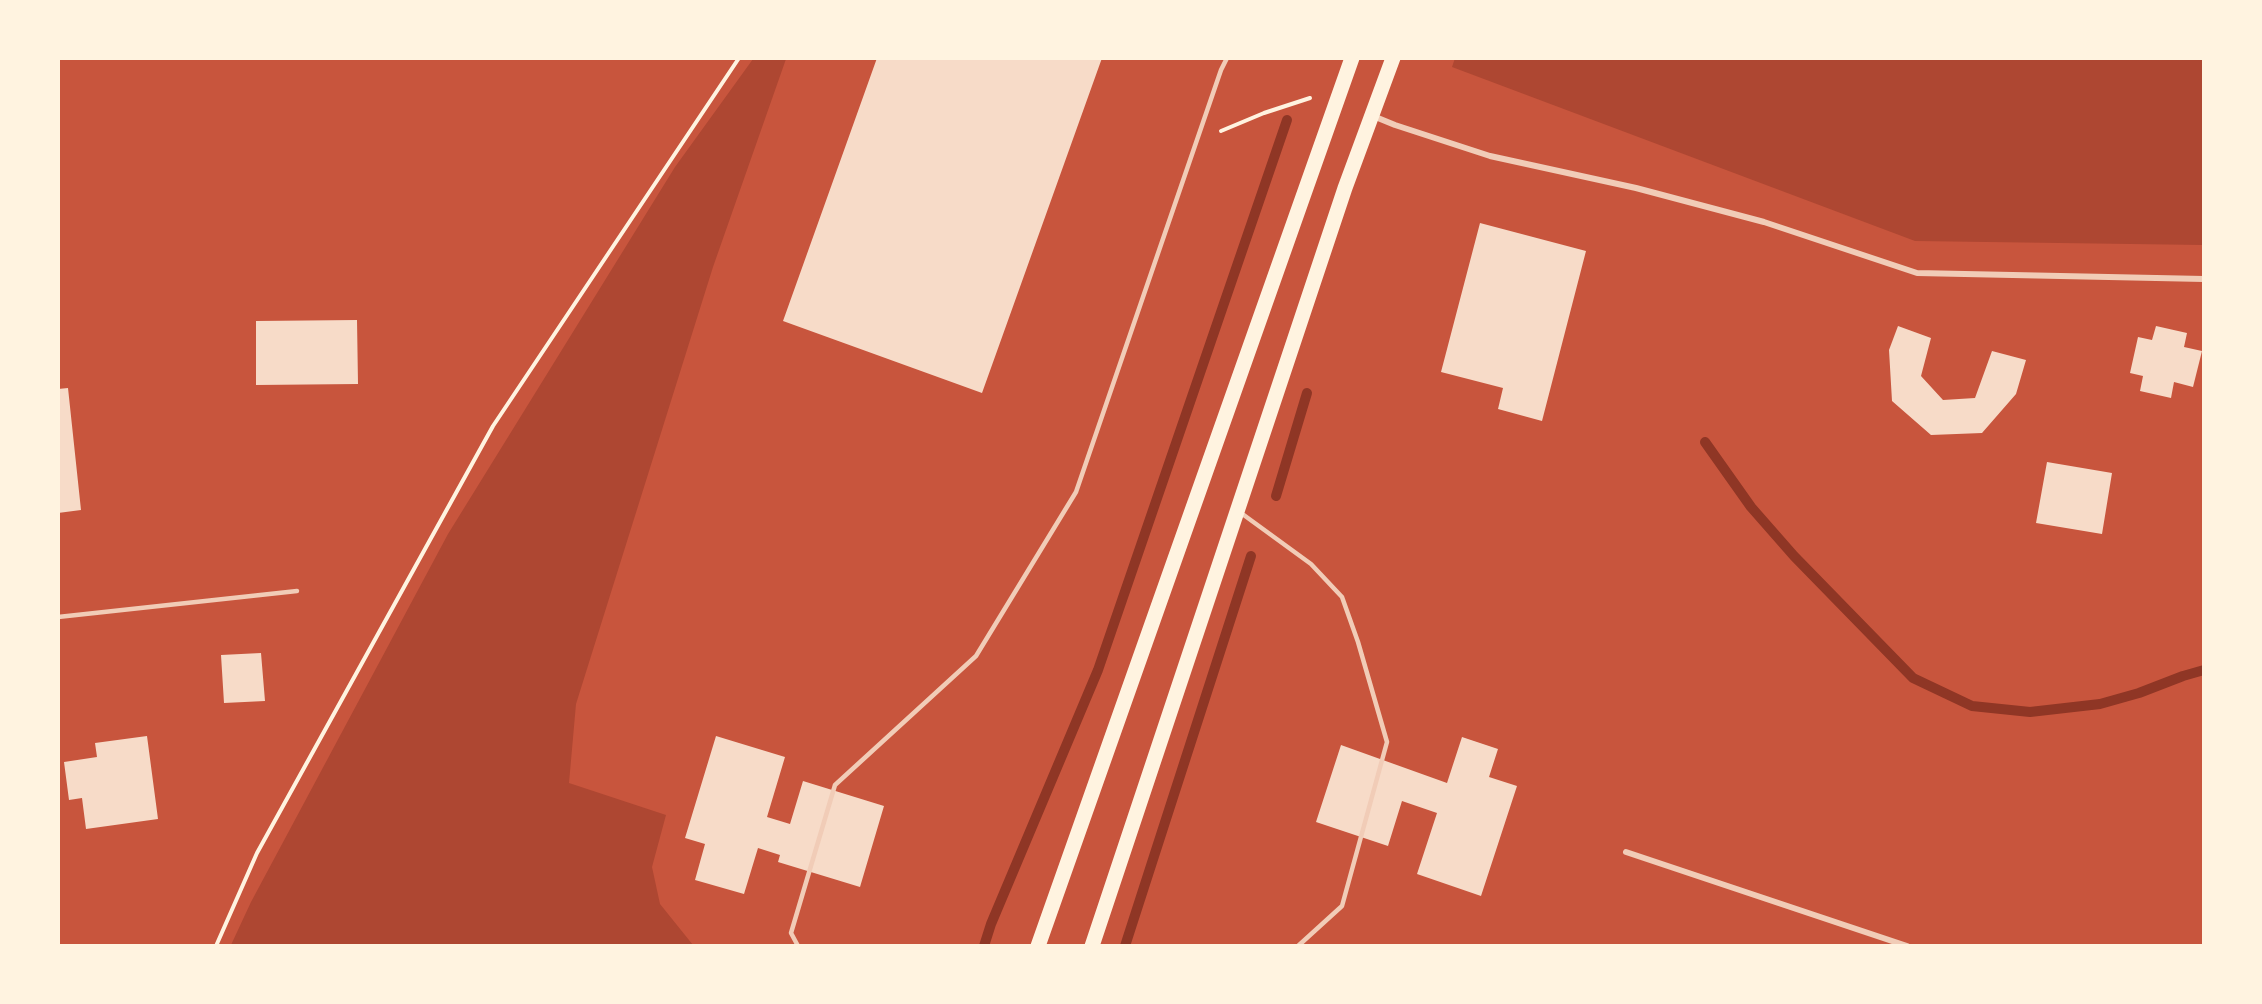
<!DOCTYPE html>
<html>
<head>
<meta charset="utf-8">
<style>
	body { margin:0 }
	#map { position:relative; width:2262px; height:1004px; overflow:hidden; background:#c8553d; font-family:Lato,sans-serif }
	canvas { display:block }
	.frame { position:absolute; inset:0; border:60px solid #fff3e0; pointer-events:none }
</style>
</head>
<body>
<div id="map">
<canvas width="2262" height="1004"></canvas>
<div class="frame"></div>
</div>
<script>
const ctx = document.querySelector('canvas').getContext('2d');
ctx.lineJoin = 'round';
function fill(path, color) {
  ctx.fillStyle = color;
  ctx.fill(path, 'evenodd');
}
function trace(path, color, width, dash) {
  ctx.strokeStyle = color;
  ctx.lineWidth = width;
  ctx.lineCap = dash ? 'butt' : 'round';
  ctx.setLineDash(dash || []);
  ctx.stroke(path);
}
fill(new Path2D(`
	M1455,58L2203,59V245L1915,241L1452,67Z
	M753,59H786L713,267L576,704L569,783L666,815L652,867L660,904L693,945H231L251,902L448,534L675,167Z`), '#ae4732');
trace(new Path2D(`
	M1705,442L1751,507L1794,556L1913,678L1972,706L2030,712L2100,704L2139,693L2183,676L2204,670
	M1276,496L1307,393
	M984,946L991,924L1098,670L1287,120
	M1125,946L1251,556`), '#8f3625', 10);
fill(new Path2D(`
	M877,58H1102L982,393L783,321Z
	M1480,223L1586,251L1542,421L1498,409L1503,388L1441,372Z
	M357,320L358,384L256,385V321Z
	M1898,326L1931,338L1921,376L1943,400L1975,398L1992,351L2026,360L2016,394L1982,433L1931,435L1892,401L1889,350Z
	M2156,326L2187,333L2184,347L2202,351L2193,387L2174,382L2171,398L2140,391L2143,376L2130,373L2138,337L2152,340Z
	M68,388L81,510L58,513V389Z
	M2047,462L2112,473L2102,534L2036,523Z
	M261,653L265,701L224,703L221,655Z
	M147,736L158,819L86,829L82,798L69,800L64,762L97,757L95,743Z
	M716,736L785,757L767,817L790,824L803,781L884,806L860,887L778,862L780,855L758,848L744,894L695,880L705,844L685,838Z
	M1462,737L1498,749L1489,777L1517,786L1481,896L1417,874L1437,813L1402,801L1388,846L1316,822L1341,745L1447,783Z`), '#f7dbc8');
trace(new Path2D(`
	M1221,131L1264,113L1310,98
	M216,946L257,853L493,426L739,58`), '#fff3e0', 4);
trace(new Path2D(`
	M1241,513L1311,564L1342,597L1358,642L1387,742L1342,906L1298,946
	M58,617L297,591
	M798,946L791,933L835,785L976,656L1076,492L1221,70L1227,58`), '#f1ccb7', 4.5);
trace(new Path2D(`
	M1373,116L1395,125L1490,156L1636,188L1764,222L1917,273L2204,279
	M1626,852L1907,946`), '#f1ccb7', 6);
trace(new Path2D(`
	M1038,946L1352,58
	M1092,946L1345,188L1393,58`), '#fff3e0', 15);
</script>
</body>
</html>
